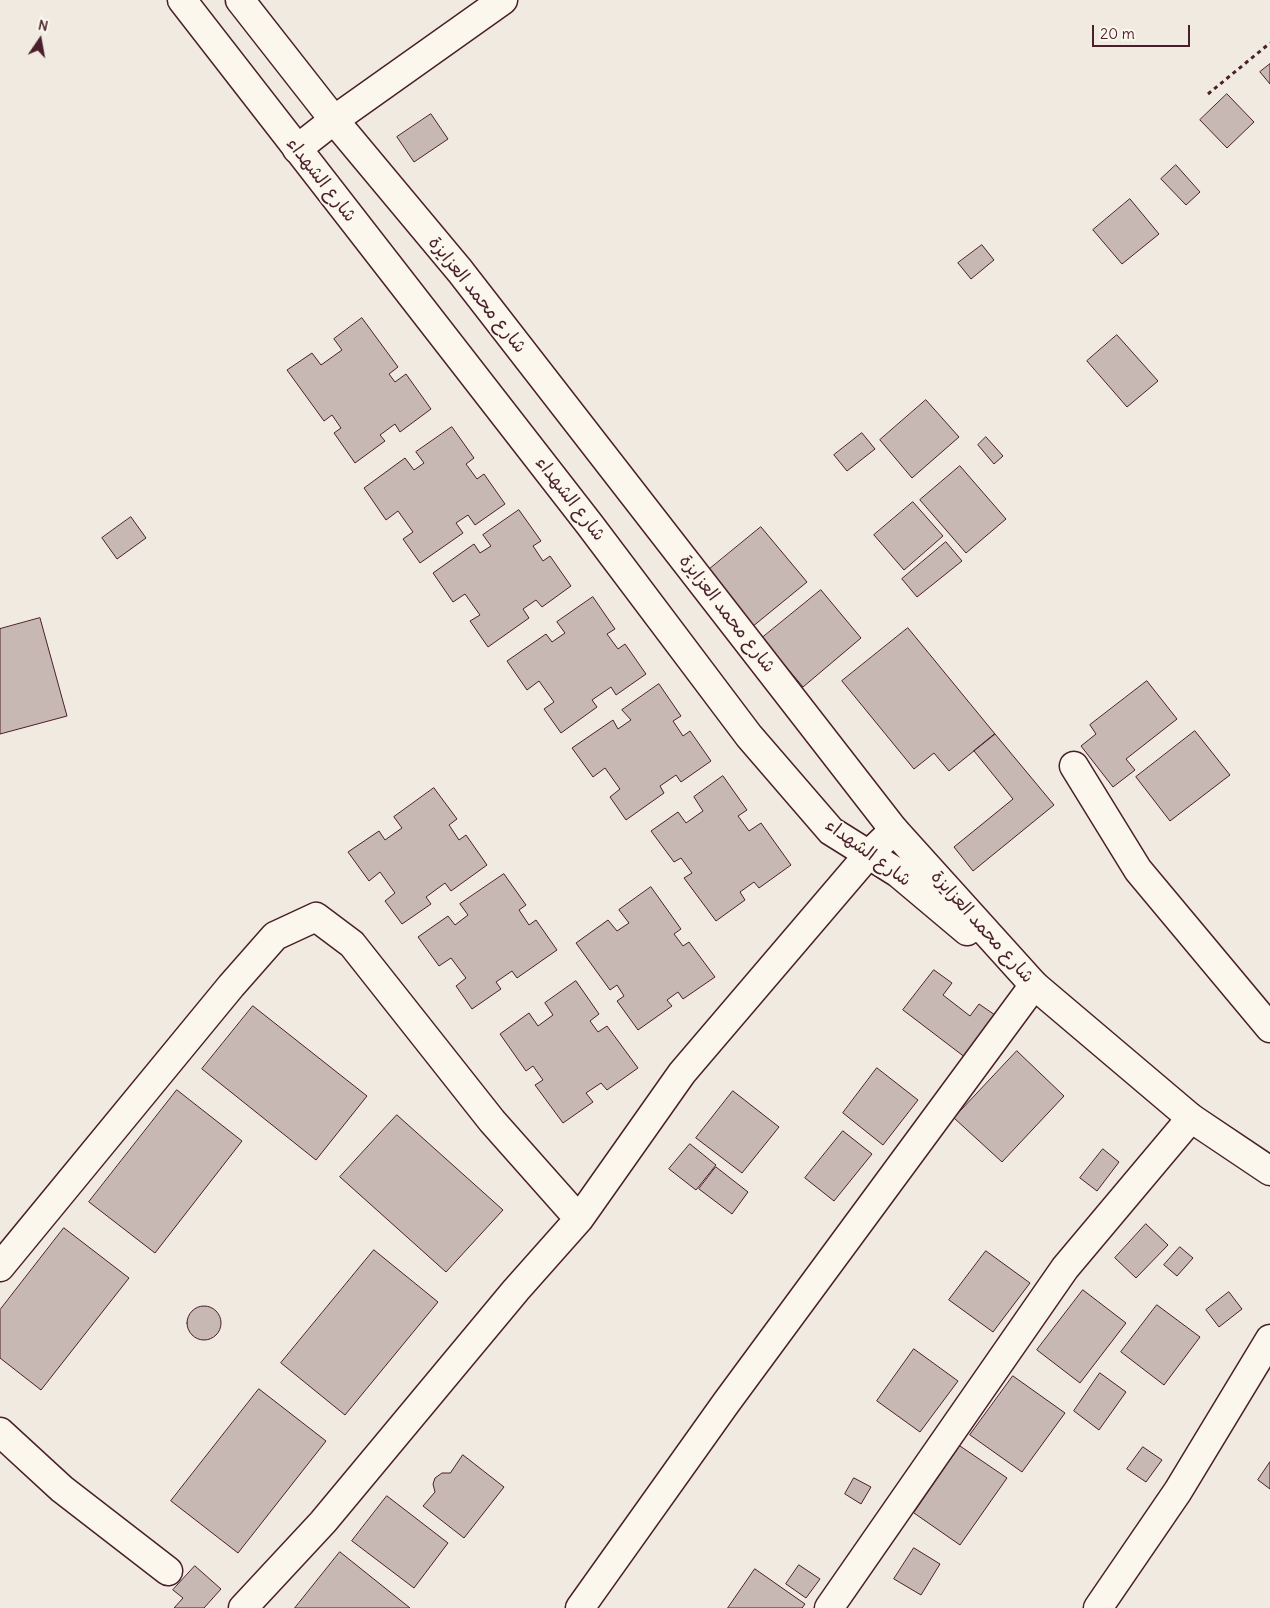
<!DOCTYPE html>
<html>
<head>
<meta charset="utf-8">
<style>
	body { margin:0 }
	#map { position:relative; width:1270px; height:1608px; overflow:hidden; background:#f0eae0; font-family:Delius,sans-serif }
	canvas { display:block }
	.north { position:absolute; left:15px; top:15px; width:50px; height:50px; -webkit-text-stroke:4px #fbf7ec; paint-order:stroke; rotate:12deg; font-size:14px; font-weight:700; line-height:20px; text-align:center; color:#4a1f2b }
	.north::after { content:''; display:block; margin:auto; width:18px; height:22px; background:#4a1f2b; clip-path:polygon(50% 0,100% 100%,50% 72%,0 100%) }
	.scale { position:absolute; left:1092px; top:25px; width:98px; height:22px; box-sizing:border-box; border:2px solid #4a1f2b; border-top:0; padding-left:6px; font-size:15px; line-height:18px; white-space:nowrap; color:#4a1f2b; -webkit-text-stroke:4px #fbf7ec; paint-order:stroke }
</style>
</head>
<body>
<div id="map">
<canvas width="1270" height="1608"></canvas>
<div class="north">N</div>
<div class="scale">20 m</div>
</div>
<script>
const ctx = document.querySelector('canvas').getContext('2d');
ctx.lineJoin = 'round';
function fill(path, color) {
  ctx.fillStyle = color;
  ctx.fill(path, 'evenodd');
}
function trace(path, color, width, dash) {
  ctx.strokeStyle = color;
  ctx.lineWidth = width;
  ctx.lineCap = dash ? 'butt' : 'round';
  ctx.setLineDash(dash || []);
  ctx.stroke(path);
}
function drawText(font, color, halo, rows, align = 'center') {
  ctx.font = font + ' Delius,"Playpen Sans Arabic",sans-serif';
  ctx.lineWidth = 4;
  ctx.setLineDash([]);
  ctx.textBaseline = 'middle';
  ctx.strokeStyle = halo;
  ctx.fillStyle = color;
  for (const [text, x, y, turn = 0] of rows) {
    ctx.save();
    ctx.translate(x, y);
    ctx.rotate((+turn || 0) * Math.PI / 180);
    ctx.textAlign = isNaN(turn) ? turn : align;
    if (halo) ctx.strokeText(text, 0, 0);
    ctx.fillText(text, 0, 0);
    ctx.restore();
  }
}
const building = new Path2D(`
	M1270,64V84L1260,72Z
	M1227,94L1254,122L1227,148L1200,120Z
	M431,114L448,139L414,162L397,137Z
	M1176,165L1200,192L1186,205L1161,179Z
	M1130,199L1159,234L1122,264L1093,230Z
	M982,245L994,260L971,279L958,263Z
	M362,318L398,367L389,374L395,382L406,374L431,409L400,432L395,424L380,435L385,441L355,463L334,433L341,428L332,415L324,421L287,370L312,353L321,365L342,350L334,339Z
	M1117,335L1158,381L1127,407L1087,361Z
	M926,400L959,437L912,478L880,440Z
	M452,427L474,458L466,464L477,479L484,474L505,504L475,525L468,515L456,523L463,533L420,563L403,539L413,532L398,511L386,520L364,488L405,458L414,470L424,463L416,452Z
	M862,433L875,449L847,471L834,455Z
	M986,437L1003,456L994,464L978,445Z
	M960,466L1006,519L966,553L920,500Z
	M913,502L943,536L904,570L874,535Z
	M519,510L541,541L533,546L543,561L550,556L571,586L542,607L536,600L523,609L529,618L488,647L470,621L480,615L465,594L453,602L433,573L474,544L480,553L491,546L483,535Z
	M131,517L146,538L117,559L102,538Z
	M761,527L807,582L752,627L706,572Z
	M946,542L962,561L917,597L902,579Z
	M821,590L861,638L803,687L762,638Z
	M593,597L615,629L607,634L618,649L625,644L646,674L616,695L611,687L592,700L597,707L561,733L544,709L554,702L539,681L527,690L507,661L546,634L552,642L565,633L557,622Z
	M40,618L67,716L0,734V629Z
	M908,628L995,734L949,771L934,753L914,769L842,681Z
	M1147,681L1177,719L1126,759L1135,770L1113,787L1081,746L1096,734L1090,725Z
	M659,684L681,716L673,721L683,736L690,731L711,761L681,782L676,775L660,786L664,793L626,820L610,797L620,789L605,768L593,777L572,748L613,720L618,729L631,720L622,710Z
	M1195,731L1230,775L1170,821L1136,777Z
	M995,734L1054,805L973,871L954,847L1013,799L974,751Z
	M723,776L747,810L738,816L749,831L761,823L791,865L759,888L754,882L740,892L745,900L716,921L684,878L692,873L681,858L674,862L651,831L678,812L686,823L703,811L694,797Z
	M434,788L457,819L449,825L459,840L466,835L487,865L451,891L445,883L426,897L431,904L402,924L385,901L395,893L380,872L369,881L348,852L379,831L385,840L402,828L394,817Z
	M504,874L526,905L519,910L529,925L536,920L557,950L517,978L512,971L496,982L501,989L472,1009L456,986L466,978L451,958L439,966L418,937L448,916L455,925L468,915L460,904Z
	M651,887L681,929L674,934L683,946L689,942L715,977L683,999L678,992L667,1000L672,1006L638,1030L617,1001L624,996L617,985L610,990L576,943L608,920L617,931L629,923L619,910Z
	M934,970L952,983L943,995L970,1016L979,1004L998,1017L966,1058L903,1010Z
	M576,981L599,1014L590,1021L598,1032L607,1026L638,1068L607,1090L601,1083L586,1093L593,1102L563,1123L535,1085L543,1080L533,1066L526,1071L500,1034L529,1013L538,1026L553,1015L545,1003Z
	M253,1006L367,1096L316,1160L202,1069Z
	M1017,1051L1064,1096L1002,1162L954,1118Z
	M877,1068L918,1100L883,1145L843,1113Z
	M177,1090L242,1141L155,1253L89,1202Z
	M733,1091L779,1127L742,1173L696,1138Z
	M397,1115L503,1210L446,1272L340,1177Z
	M843,1131L872,1154L834,1201L805,1178Z
	M690,1144L716,1165L696,1190L669,1169Z
	M1103,1149L1119,1162L1097,1191L1080,1178Z
	M716,1167L748,1192L732,1214L699,1189Z
	M1146,1224L1168,1245L1136,1278L1115,1258Z
	M64,1228L129,1278L41,1390L0,1358V1310Z
	M1180,1247L1193,1258L1177,1276L1164,1265Z
	M374,1250L438,1302L345,1415L281,1363Z
	M986,1251L1030,1283L993,1332L949,1300Z
	M1083,1290L1126,1323L1080,1383L1037,1350Z
	M1229,1292L1242,1309L1219,1327L1206,1310Z
	M1157,1305L1200,1337L1164,1385L1121,1352Z
	M187 1323a17 17 0 1 1 34 0a17 17 0 1 1-34 0Z
	M914,1349L958,1381L920,1432L877,1401Z
	M1100,1373L1126,1392L1099,1430L1074,1411Z
	M1013,1376L1065,1413L1022,1472L970,1435Z
	M259,1389L326,1441L238,1553L171,1501Z
	M960,1446L1007,1478L960,1545L914,1513Z
	M1143,1447L1162,1460L1146,1482L1127,1469Z
	M463,1455L504,1487L464,1538L423,1506L435,1492L433,1484L435,1478L442,1473H450Z
	M1270,1462V1489L1258,1480Z
	M854,1478L871,1487L861,1504L845,1494Z
	M387,1496L448,1543L414,1588L352,1541Z
	M914,1548L940,1564L921,1595L894,1579Z
	M340,1552L410,1608H295Z
	M799,1565L820,1579L806,1598L786,1584Z
	M195,1566L221,1589L204,1608H174L183,1598L173,1590Z
	M755,1569L805,1604L802,1608H728Z`);
fill(building, '#c8b8b3');
trace(building, '#4a1f2b', 1);
const minor = new Path2D(`
	M297,149L334,120L503,0
	M1074,766L1138,870L1270,1028
	M0,1267L231,986L275,936L316,917L352,944L492,1121L579,1219
	M0,1432L62,1489L168,1571
	M243,1608L323,1522L516,1290L579,1219L682,1073L868,855L894,830
	M580,1608L726,1403L1034,985
	M829,1608L1065,1268L1191,1118
	M1098,1608L1178,1491L1270,1339`);
const major = new Path2D(`
	M182,0L590,525L749,736L831,831L898,873L967,931
	M240,0L334,120L460,271L894,830L1034,985L1191,1118L1270,1171`);
trace(minor, '#4a1f2b', 31);
trace(major, '#4a1f2b', 31);
trace(new Path2D(`
	M1208,94L1270,43`), '#4a1f2b', 3, [4, 4]);
trace(minor, '#fbf7ec', 28);
trace(major, '#fbf7ec', 28);
drawText('18px', '#4a1f2b', '#fbf7ec', [
	["شارع الشهداء",321,180,52],
	["شارع محمد العزايزة",477,295,51],
	["شارع الشهداء",570,499,52],
	["شارع محمد العزايزة",727,614,52],
	["شارع الشهداء",868,853,36],
	["شارع محمد العزايزة",982,927,48]
]);
</script>
</body>
</html>
